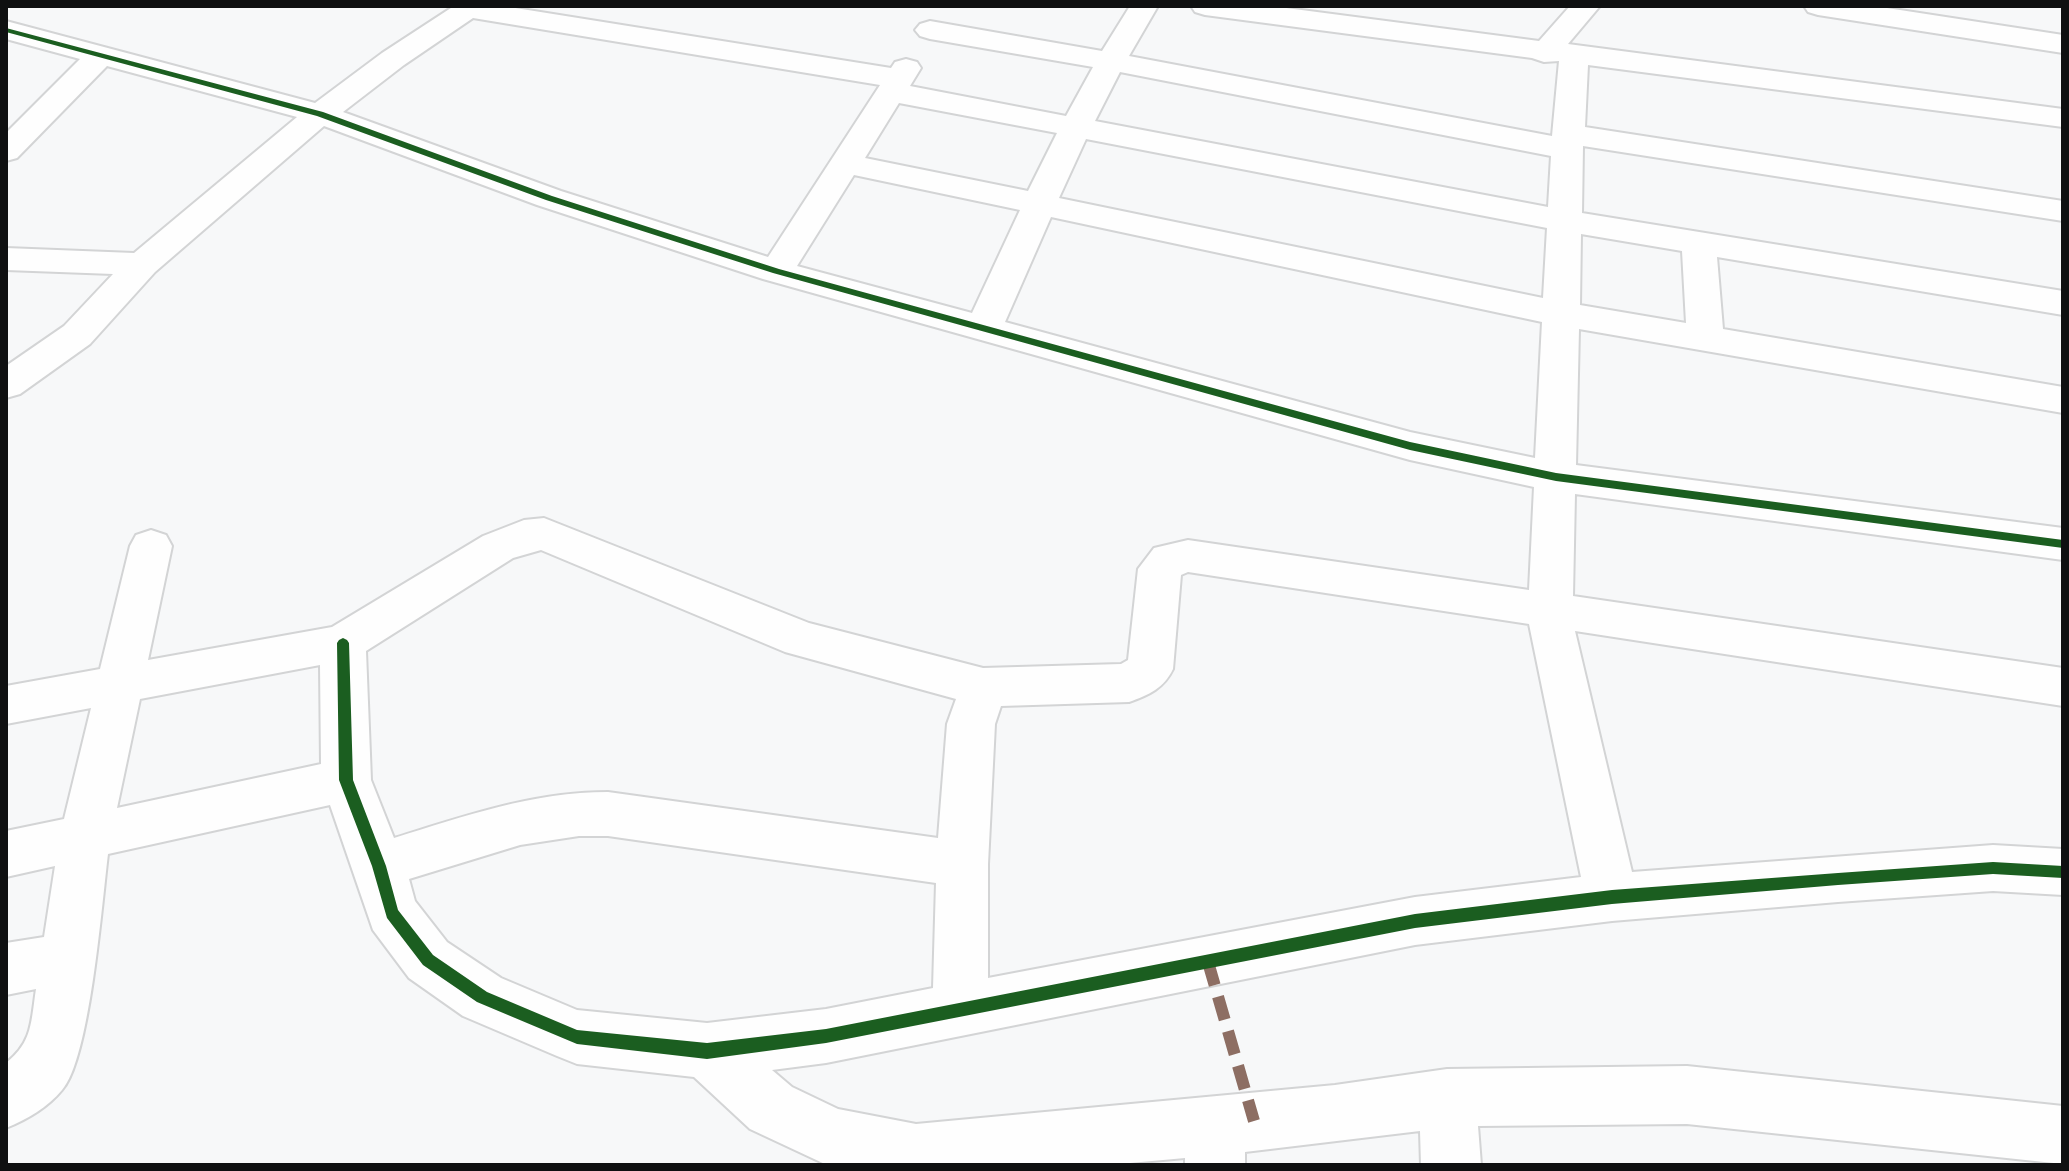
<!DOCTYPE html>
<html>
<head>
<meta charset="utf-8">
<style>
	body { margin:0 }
	#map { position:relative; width:2069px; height:1171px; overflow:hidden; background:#f7f8f9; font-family:"Noto Sans",sans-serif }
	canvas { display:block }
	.frame { position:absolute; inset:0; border:8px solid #0f1011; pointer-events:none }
</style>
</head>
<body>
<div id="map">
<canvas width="2069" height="1171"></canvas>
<div class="frame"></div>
</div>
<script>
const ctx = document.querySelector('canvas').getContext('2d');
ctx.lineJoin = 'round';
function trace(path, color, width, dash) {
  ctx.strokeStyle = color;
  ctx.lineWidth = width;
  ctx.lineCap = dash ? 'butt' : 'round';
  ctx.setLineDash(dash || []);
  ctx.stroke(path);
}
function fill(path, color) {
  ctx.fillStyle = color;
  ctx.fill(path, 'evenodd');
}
const street = new Path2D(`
	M454,6H503L891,68L895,62L906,59L917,62L921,68L910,86L1066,116L1093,67L930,39L920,36L915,30L920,24L930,21L1102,51L1130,6H1158L1129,56L1552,136L1559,61L1544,62L1532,58L1205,15L1195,12L1191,6H1271L1539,41L1570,6H1600L1568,44L2063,109V127L1588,65L1585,127L2063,201V221L1583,146L1582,213L2063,291V315L1717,257L1723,329L2063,387V413L1579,329L1576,465L2063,528V560L1575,494L1573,596L2063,668V706L1575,631L1632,872L1993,845L2063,849V895L1993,891L1838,902L1612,921L1415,945L826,1063L772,1070L792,1087L838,1109L916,1124L1335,1085L1447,1069L1687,1066L2063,1106V1164L1687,1124L1478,1126L1481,1165H1421L1420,1131L1245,1152V1165H1185V1158L1108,1165H827L750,1129L694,1077L577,1064L557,1056L463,1016L409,978L373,930L330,805L108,854C102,902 90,1059 62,1090C48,1107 26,1120 6,1128V1063C33,1042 31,1021 36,989L6,995V943L44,937L55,866L6,877V831L64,819L91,708L6,724V686L100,669L130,546L136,535L151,530L166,535L172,546L148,660L332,627L483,536L524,520L544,518L809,623L983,668L1121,664L1128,660L1138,569L1154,548L1188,540L1529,590L1534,487L1410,460L763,279L537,205L324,126L155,272L90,344L20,394L6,398V366L64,326L113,274L6,270V248L134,253L297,117L107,66L17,158L6,161V133L80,59L6,39V21L315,103L382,53ZM473,18L880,85L768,257L561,191L343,112L404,65ZM1120,72L1551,156L1548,207L1095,121ZM899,103L1057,133L1028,191L865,158ZM1086,139L1547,228L1543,298L1059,198ZM854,175L1020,210L972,313L797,266ZM1051,217L1542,322L1535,458L1410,432L1005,322ZM1581,234L1682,251L1686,323L1580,305ZM541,550L785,652L956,699L947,724L938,838L608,792C533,792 465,816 394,838L371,780L366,651L513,558ZM1188,572L1529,624L1581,877L1415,897L988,978V864L995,724L1001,706L1129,702C1149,695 1164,688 1173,669L1181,575ZM320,665L321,764L117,808L140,699ZM579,836H608L936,883L933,988L826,1009L707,1023L577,1010L501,978L447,942L415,901L409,879L520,845Z
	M1804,6H1874L2063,35V53L1818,15L1808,12Z`);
trace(street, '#d3d4d5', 4);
fill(street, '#fefefe');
trace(new Path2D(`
	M1208,962L1254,1121`), '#8d6e63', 12, [24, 12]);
fill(new Path2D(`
	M6,28L323,112L552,196L779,269L1410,442L1556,473L2063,540V548L1556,481L1410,450L773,273L546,200L317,116L6,32Z
	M343,638L347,640L349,643L353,780L386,866L398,910L433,955L487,992L577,1030L707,1043L826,1029L1415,914L1612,890L1838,873L1993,862L2063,866V878L1993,874L1838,885L1612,904L1415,928L826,1043L707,1059L577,1044L477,1002L423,965L387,918L372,866L339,780L337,643L339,640Z`), '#1b5e20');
</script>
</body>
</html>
